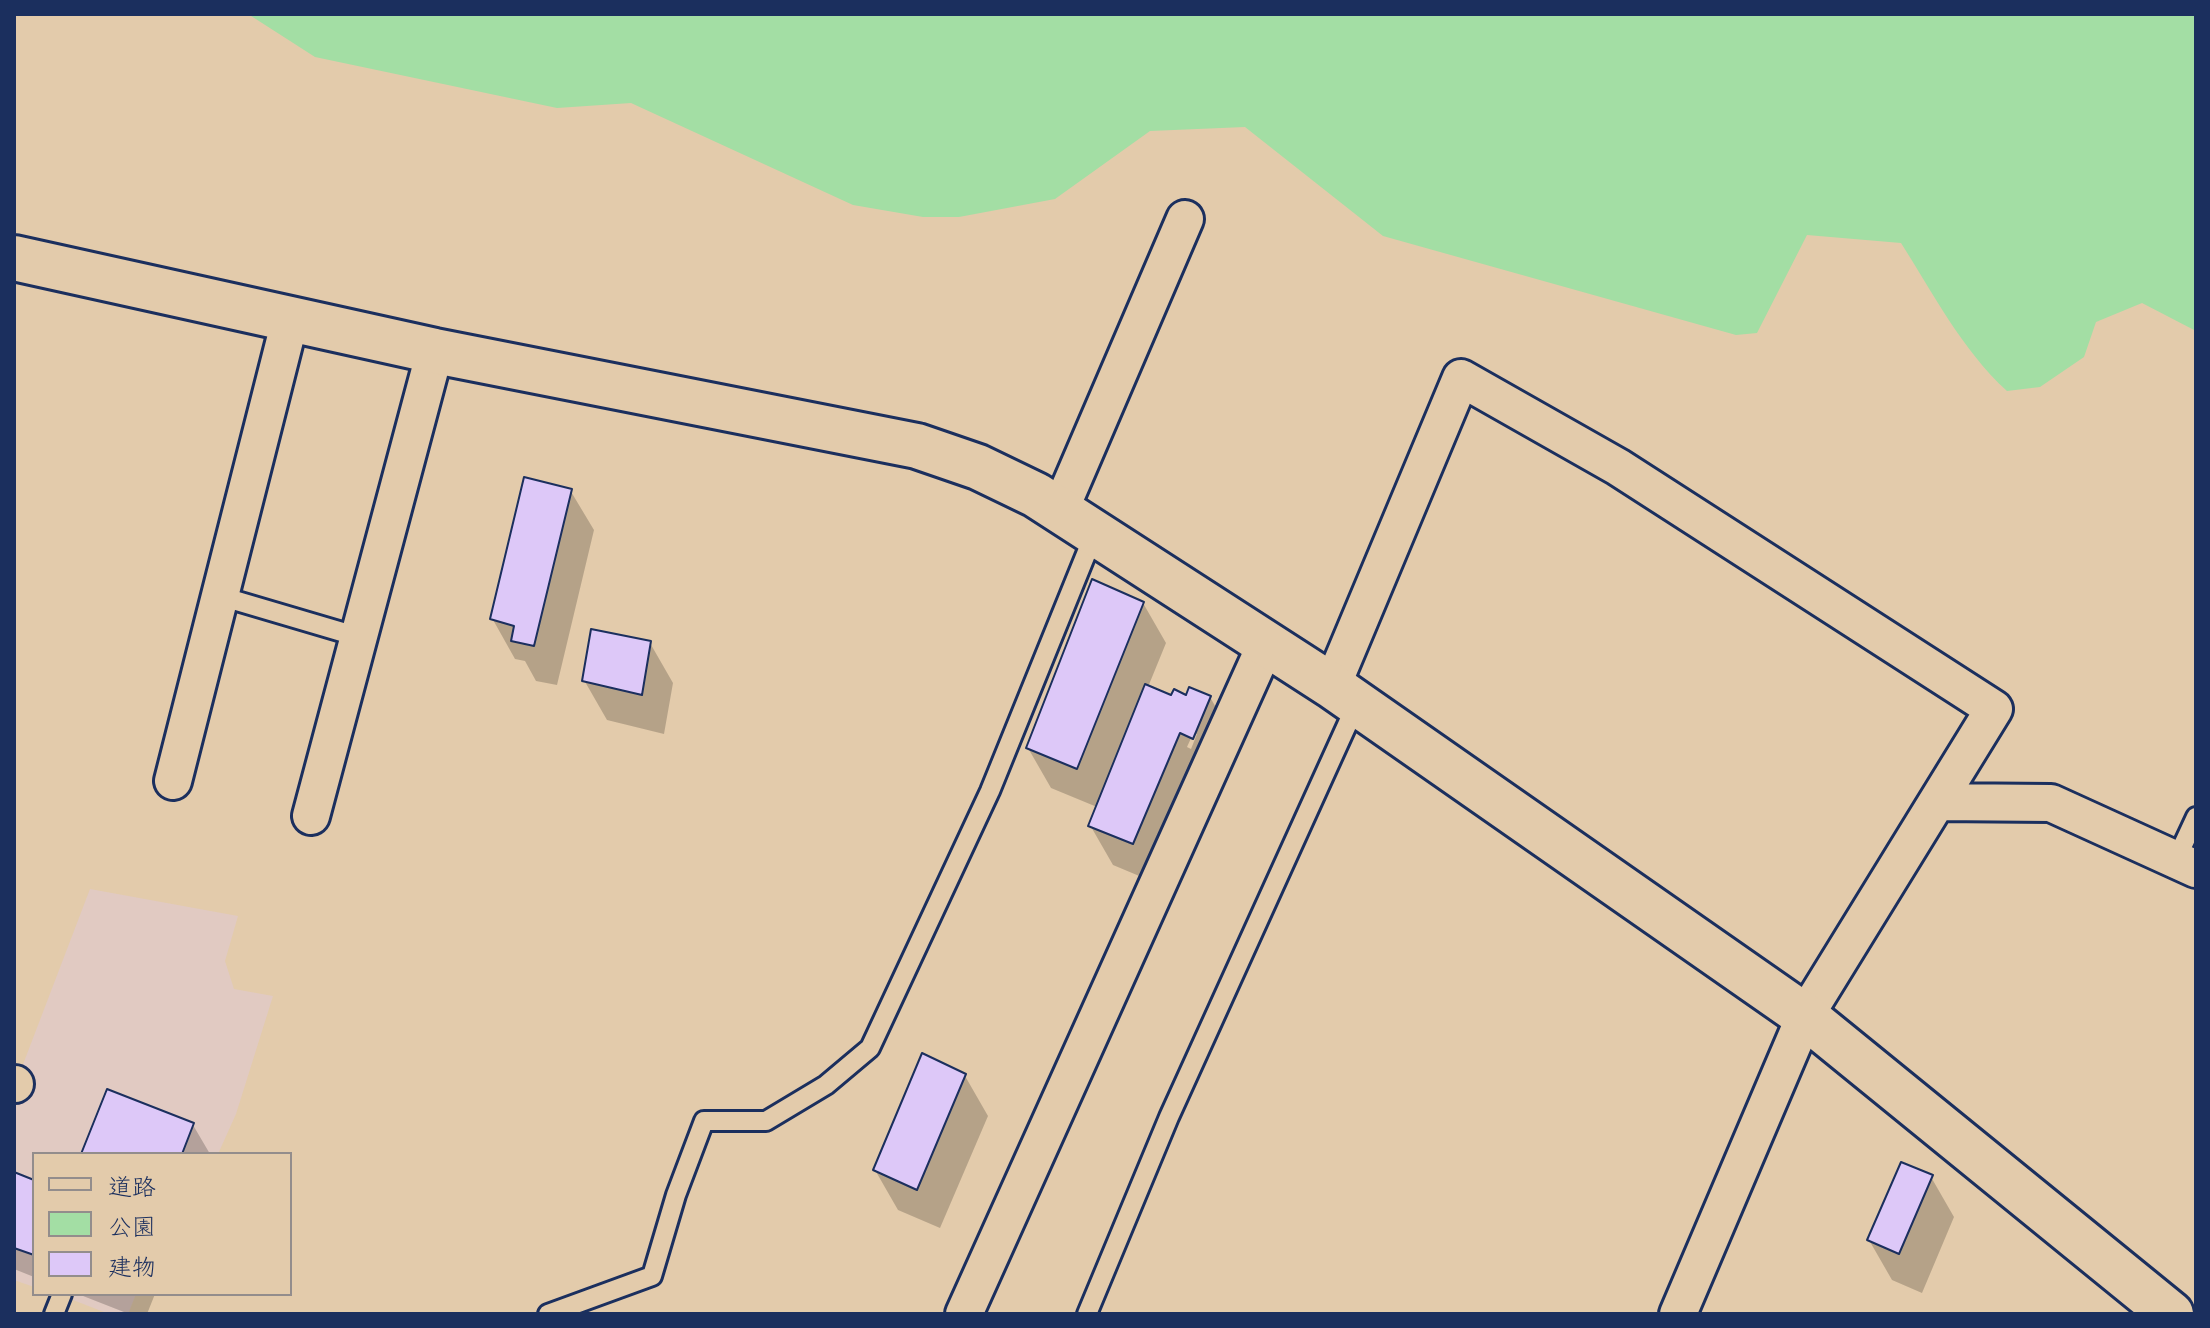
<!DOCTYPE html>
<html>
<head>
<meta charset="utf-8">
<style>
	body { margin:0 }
	#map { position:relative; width:2210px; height:1328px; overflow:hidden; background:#e3cbab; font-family:Pangolin,"Klee One",sans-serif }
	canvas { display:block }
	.frame { position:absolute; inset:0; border:16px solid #1b2f5e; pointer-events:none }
	.legend { position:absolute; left:32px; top:1152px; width:260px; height:144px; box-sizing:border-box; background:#e3cbab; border:2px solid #938d8c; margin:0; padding:10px 14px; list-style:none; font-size:24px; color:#1b2f5e }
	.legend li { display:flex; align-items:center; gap:16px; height:40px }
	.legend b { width:40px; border:2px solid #938d8c }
</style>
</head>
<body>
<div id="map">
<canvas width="2210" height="1328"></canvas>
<div class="frame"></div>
<ul class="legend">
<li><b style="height:10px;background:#e3cbab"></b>道路</li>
<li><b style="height:22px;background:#a3dea4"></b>公園</li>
<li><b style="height:22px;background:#ddc8f8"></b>建物</li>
</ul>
</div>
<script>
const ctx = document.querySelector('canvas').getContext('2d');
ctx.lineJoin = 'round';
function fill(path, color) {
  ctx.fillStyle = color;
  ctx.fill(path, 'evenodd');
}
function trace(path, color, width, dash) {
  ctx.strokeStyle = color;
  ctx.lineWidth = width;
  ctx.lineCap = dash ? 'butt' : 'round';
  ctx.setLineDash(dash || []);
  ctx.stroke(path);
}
fill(new Path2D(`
	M90,889L238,916L225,961L234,989L273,996L236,1114L218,1154H34V1287L14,1280V1088Z
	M75,1294H136L128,1314H109L73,1300Z`), '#e1cac2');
fill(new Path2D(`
	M248,14H2196V331L2142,303L2096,322L2084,357L2040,387L2007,391C1962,350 1933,293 1901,243L1807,235L1757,333L1736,335L1383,236L1245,127L1150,131L1055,199L959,217H923L853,205L631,103L557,108L315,57Z`), '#a3dea4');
fill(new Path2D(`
	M570,490L594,530L557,685L536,681L525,661L515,659L492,618Z
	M1143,603L1166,643L1148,687L1172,697H1210L1233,738L1156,883L1113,865L1090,825L1097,807L1051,788L1028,748ZM1190,733L1197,734L1191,749L1187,747L1192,736Z
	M650,643L673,683L664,734L607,720L584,680Z
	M965,1076L988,1116L940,1228L898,1210L875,1170Z
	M193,1125L210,1154H83Z
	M14,1174L34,1182V1277L14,1269Z
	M1931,1177L1954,1217L1922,1293L1892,1280L1869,1240Z
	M78,1294H155L147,1314H129Z`), '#0003');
const building = new Path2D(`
	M524,477L572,489L534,646L511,641L514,626L490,619Z
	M1092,579L1144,602L1077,769L1026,748Z
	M591,629L651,641L642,695L582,681Z
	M1145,684L1171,695L1174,689L1186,695L1189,687L1211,696L1193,739L1180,733L1133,844L1088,826Z
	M922,1053L966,1074L917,1190L873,1170Z
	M107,1089L194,1123L182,1154H81Z
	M1901,1162L1933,1175L1899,1254L1867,1240Z
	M14,1172L34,1180V1255L14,1248Z`);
fill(building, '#ddc8f8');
trace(building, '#1b2f5e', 2);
const service = new Path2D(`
	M220,596L359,637
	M2176,860L2196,817
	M54,1314L62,1294
	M548,1314L652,1276L676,1195L704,1121H766L826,1085L870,1048L990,791L1095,532
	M1087,1314L1169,1117L1357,703`);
const minor = new Path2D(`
	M1060,510L1185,219
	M1332,686L1461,378L1618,467L1994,709L1805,1016L1678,1314
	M173,781L290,320
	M1938,802L2051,803L2196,869
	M311,816L435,351
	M14,1084H15
	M964,1314L1266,644`);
const tertiary = new Path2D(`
	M14,258L435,351L917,446L978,467L1036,495L1332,686L1805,1016L2171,1314`);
trace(service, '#1b2f5e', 24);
trace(minor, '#1b2f5e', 42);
trace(tertiary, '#1b2f5e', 50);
trace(service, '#e3cbab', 18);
trace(minor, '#e3cbab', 36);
trace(tertiary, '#e3cbab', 44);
</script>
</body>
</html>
